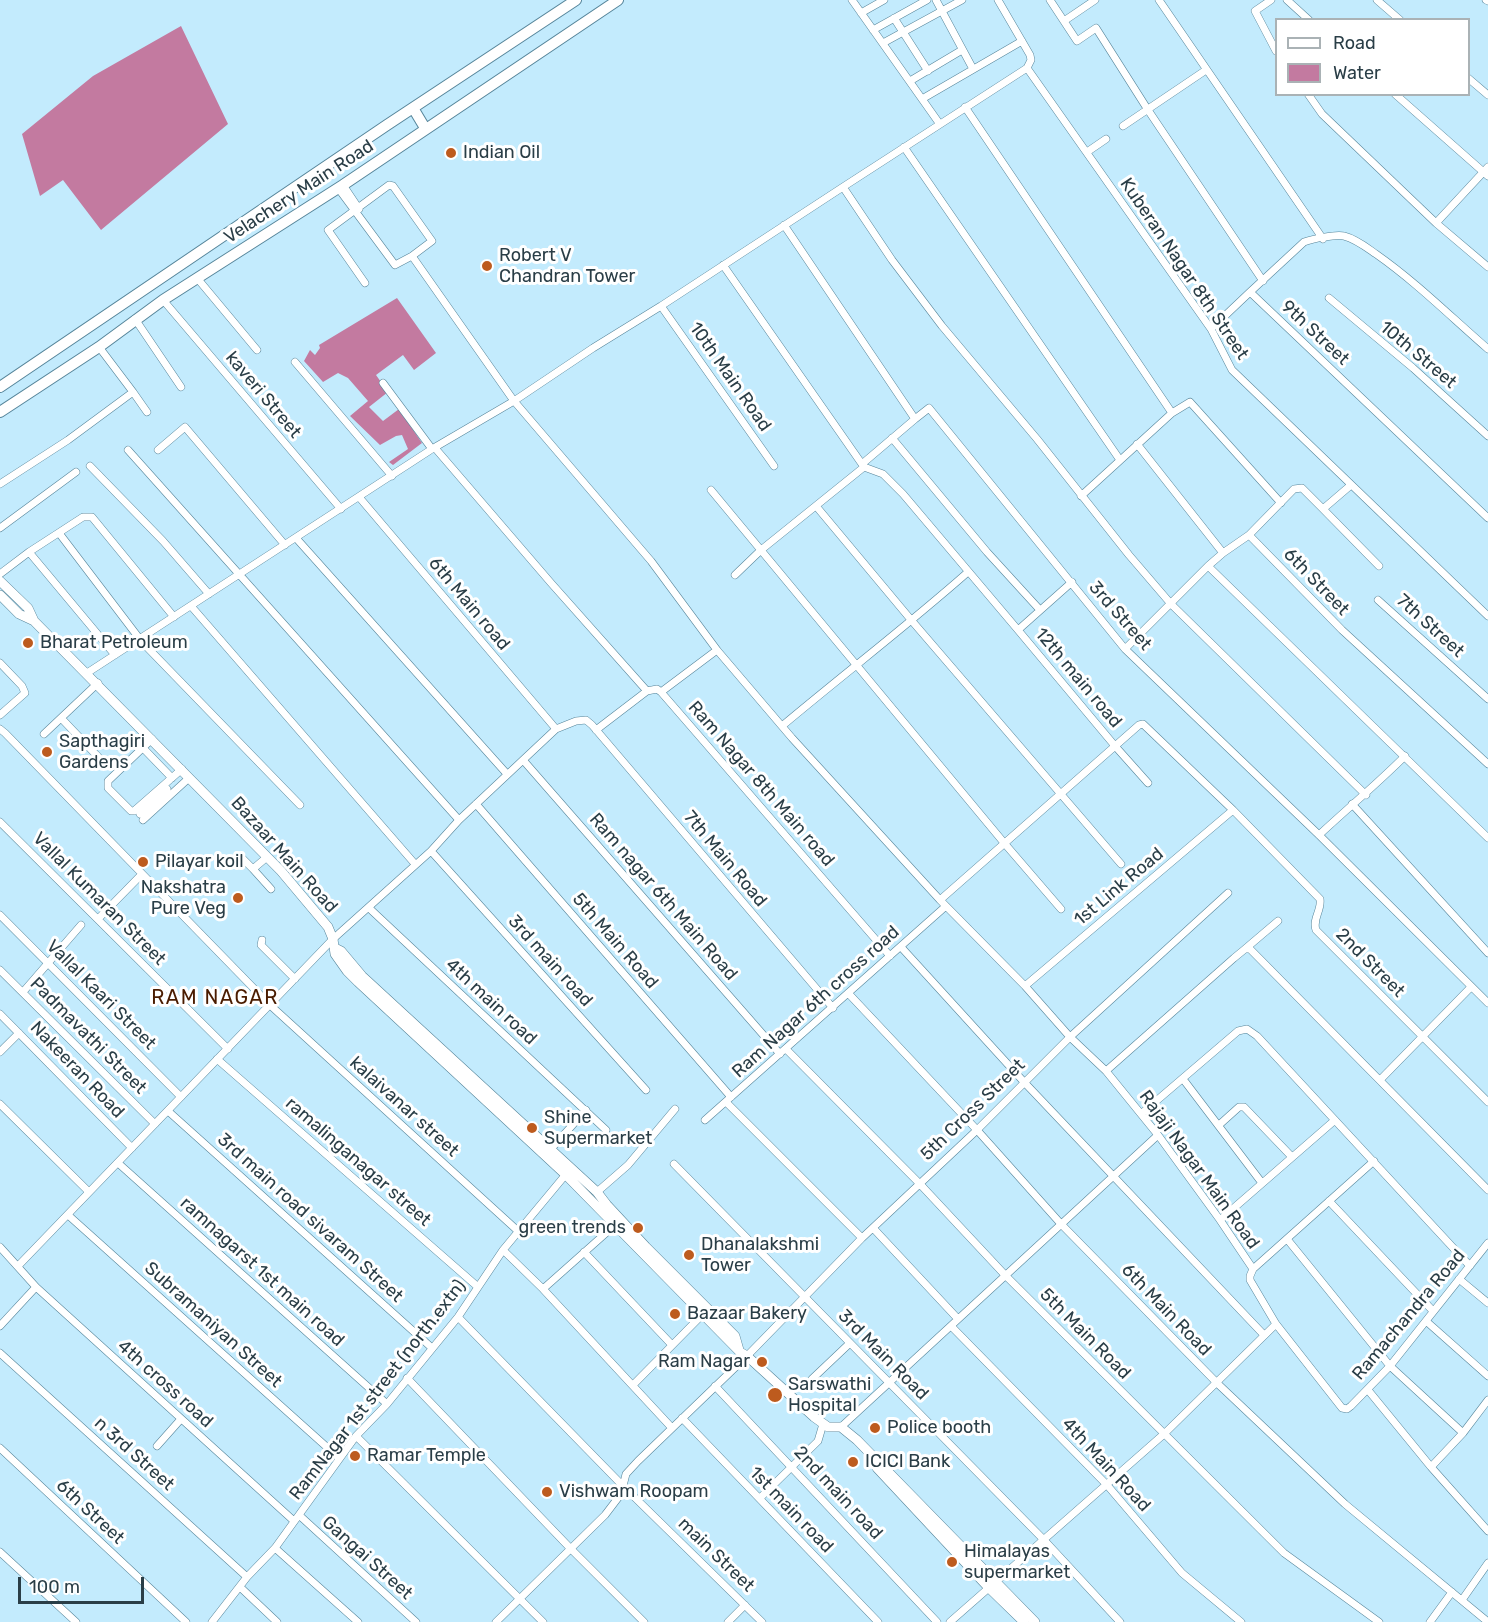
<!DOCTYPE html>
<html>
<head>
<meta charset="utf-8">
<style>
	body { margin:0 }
	#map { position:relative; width:1488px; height:1622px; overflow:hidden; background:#c3ebfd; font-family:Rubik,sans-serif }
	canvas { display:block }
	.legend { position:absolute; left:1275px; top:18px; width:195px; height:78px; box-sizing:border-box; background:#fff; border:2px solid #aab2b5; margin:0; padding:8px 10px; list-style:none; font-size:18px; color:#2a3e47 }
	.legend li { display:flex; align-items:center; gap:12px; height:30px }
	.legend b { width:30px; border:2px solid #aab2b5 }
	.scale { position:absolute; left:18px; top:1577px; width:126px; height:27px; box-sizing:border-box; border:3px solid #2a3e47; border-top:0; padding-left:8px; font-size:18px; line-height:21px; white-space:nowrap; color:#2a3e47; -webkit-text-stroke:4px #fff; paint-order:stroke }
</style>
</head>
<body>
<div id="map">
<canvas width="1488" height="1622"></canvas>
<ul class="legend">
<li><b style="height:8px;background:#fff"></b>Road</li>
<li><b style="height:16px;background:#c37aa0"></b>Water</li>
</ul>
<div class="scale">100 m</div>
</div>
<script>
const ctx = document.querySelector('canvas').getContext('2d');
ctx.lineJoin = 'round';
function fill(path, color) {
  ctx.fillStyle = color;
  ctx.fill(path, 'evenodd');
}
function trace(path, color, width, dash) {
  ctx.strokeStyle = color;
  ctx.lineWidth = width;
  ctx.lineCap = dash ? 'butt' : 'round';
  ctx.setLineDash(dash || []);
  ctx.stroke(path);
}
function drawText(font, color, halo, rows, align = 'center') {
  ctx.font = font + ' Rubik,sans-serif';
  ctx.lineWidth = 6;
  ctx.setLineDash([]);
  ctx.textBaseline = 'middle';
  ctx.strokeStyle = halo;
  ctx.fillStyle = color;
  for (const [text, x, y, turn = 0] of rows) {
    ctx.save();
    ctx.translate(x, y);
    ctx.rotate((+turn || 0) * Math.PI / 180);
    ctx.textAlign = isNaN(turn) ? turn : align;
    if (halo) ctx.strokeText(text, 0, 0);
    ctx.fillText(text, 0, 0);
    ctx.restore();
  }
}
fill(new Path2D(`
	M181,26L228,124L101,230L63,180L40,196L22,134L93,76Z
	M397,298L436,353L414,370L403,355L376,375L388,392L369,407L383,421L399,409L422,443L393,465L389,462L408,449L402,435L396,436L380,445L350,416L368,401L348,378L338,373L323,382L304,361L310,350L315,355L320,348L319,345Z`), '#c37aa0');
const street = new Path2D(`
	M852,0L939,123
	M936,0L973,69
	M998,0L1030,55L1031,60L1027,68
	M1050,0L1077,41L1096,28L1148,110L1263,281
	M1159,0L1323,239
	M1271,0L1255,11L1276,51
	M1287,0L1309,20
	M1377,0L1400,20
	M1486,0L1488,1
	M861,13L884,0
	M894,18L928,71
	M1064,21L1095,0
	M873,30L927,0
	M883,43L962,0
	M1027,68L1211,329L1232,370L1488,616
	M1468,78L1488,95
	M910,81L962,50
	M1308,94L1322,114L1436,223L1488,267
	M1395,94L1488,176
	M922,99L1022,41
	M965,107L1172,413
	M1123,126L1206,70
	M904,147L1120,460
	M1087,152L1106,139
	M343,185L359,209
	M843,187L1027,68
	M338,188L395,265L412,256L432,241L393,186L389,185L328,230L365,283
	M1436,223L1488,167
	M784,225L915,419L929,408L1125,649L1319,835L1488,1003
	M412,256L514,401L651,561L717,650L661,692
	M723,265L864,467L883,474L903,494L1018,630
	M197,278L257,350
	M1329,298L1413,368L1488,436
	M163,300L341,509
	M661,306L774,466
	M135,319L181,387
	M1211,329L1250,292
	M1488,349C1451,317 1416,282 1376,254C1366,247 1356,239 1344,236C1336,234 1312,239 1304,242L1250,292L1488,518
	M295,362L392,476
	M383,383L432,449
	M133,392L147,412
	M892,438L987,552L1040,610
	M1137,444L1223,553L1249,535L1342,630L1488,764
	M435,448L551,583L647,691
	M128,450L459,820
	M158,450L185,427L285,545
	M862,464L915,419
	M90,466L163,541L209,594
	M0,484L68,440L133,392L99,347
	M711,490L1005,844L1061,909
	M1081,496L1172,413L1190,402L1281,503
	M359,497L556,729
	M816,506L912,621L1121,864
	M1323,509L1379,566
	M0,528L76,472
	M59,533L142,642L300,805
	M1249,535L1294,489L1302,488L1323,509L1351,485
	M296,538L507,774
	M1223,553L1208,566L1488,838
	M0,574L29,552
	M735,575L761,550L864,467
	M1072,582L1018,630L1115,746L1148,783
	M1378,600L1488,699
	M191,606L415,864
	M1125,649L1208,566
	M717,650L792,738L940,900
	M115,655L29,552L83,517H92L174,617
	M0,663L22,686L25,693L0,715
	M87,673L432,449L514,401L593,348L661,306L843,187L892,260L942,326L1037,439L1129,555L1171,604L1366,795
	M61,718L104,763
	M782,726C844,674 908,625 968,572
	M0,729L5,733L270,1005L518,1231
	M596,730L647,691L657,689L661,692L890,956
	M44,734L98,683
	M152,739L108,781V788L131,811H134L182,769
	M143,748L172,778
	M523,760L780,1054
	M476,804L731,1097
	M1352,804L1488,953
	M140,814L167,789
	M143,820L189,778
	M0,822L228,1049
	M1319,835C1348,808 1377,784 1405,756
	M431,851L646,1090
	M243,859L253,869L267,857
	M253,869L271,889
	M369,908L606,1130
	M0,915L181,1097
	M98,919L142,874
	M262,940L261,945L295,979
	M901,947L1024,1082L1264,1335
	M1245,949L1278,921
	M0,970L155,1124
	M1025,986L1233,810
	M23,992L81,925
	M848,993L977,1130L1061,1224L1218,1384L1345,1504L1488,1622
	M0,1014L132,1148
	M786,1049L919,1183L1005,1275L1284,1553L1379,1622
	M0,1052L19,1033
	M217,1059L478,1287
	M1106,1071L1234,958L1245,949H1250L1488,1190
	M1183,1079L1262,1183
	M1380,1080L1471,987
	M726,1102L862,1238
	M1488,1102L1316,930C1312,919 1322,910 1320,899L1233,810L1143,724L1139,725L940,900L1025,986L1070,1037L1106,1071L1158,1135L1220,1220L1253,1269L1250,1276V1280L1276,1324L1342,1408L1347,1409L1351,1406L1390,1366L1488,1243
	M0,1104L89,1192
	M168,1111L432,1348
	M1141,1114L1238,1031L1247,1029L1257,1036L1470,1266
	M705,1120L946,906
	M1219,1125L1239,1107H1244L1292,1157
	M551,1149L586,1110
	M118,1163L387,1404
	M674,1164L1044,1540L1120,1622
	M597,1192L628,1165L675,1109
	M1329,1201L1433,1311
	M68,1215L339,1458
	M1220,1220L1335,1120
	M873,1228L958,1319
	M1287,1239L1390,1366L1463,1433
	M0,1247L36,1287L294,1521
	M503,1250L543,1289L672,1428
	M584,1252L672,1345
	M18,1266L333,939L431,851L459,820L556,729L576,721L586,720L592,725L833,1008
	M1253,1269L1374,1161
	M1459,1279L1488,1303
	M543,1289L615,1225
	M458,1317L622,1485L762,1622
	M1426,1321L1488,1376
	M0,1326L36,1287
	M951,1326L1107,1485L1182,1573L1241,1622
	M0,1353L247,1577
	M407,1378L570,1548L644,1622
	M812,1379L850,1343
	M633,1385L702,1315
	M715,1386L937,1622
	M1368,1390L1431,1467L1488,1531
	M682,1418L878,1622
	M841,1427L1158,1135
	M356,1436L543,1622
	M157,1446L181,1419
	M0,1448L186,1622
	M1431,1467L1463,1433L1488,1400
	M760,1498L818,1441L823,1424
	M299,1515L416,1622
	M275,1548L358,1622
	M0,1552L76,1622
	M240,1587L277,1622
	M1462,1600L1488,1563
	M212,1622L247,1577L275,1548L356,1436L387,1404L458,1317L503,1250L567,1173
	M496,1622L605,1515L621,1494L626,1474L638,1461L747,1356L862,1238L977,1130L1070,1037L1228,893
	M728,1622L745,1605
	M950,1622L1164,1434L1276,1324
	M1430,1622L1452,1592`);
const secondary = new Path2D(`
	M0,581L28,608L34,621L281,871L328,927L333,939L335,954L347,971L358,982L566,1175L740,1352L747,1356L814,1417L828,1427H841L857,1440L1035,1622
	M0,595L19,614L34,621
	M335,948L341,951L362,976L597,1192L607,1205L646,1247L735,1336L739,1350
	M877,1468L989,1588L1024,1622`);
const primary = new Path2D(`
	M413,108L425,128
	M0,387L387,125L576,0
	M0,412L99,347L163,300L343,185L618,0`);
trace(street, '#56859a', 8);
trace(secondary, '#56859a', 10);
trace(primary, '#56859a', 12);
trace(street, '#fff', 7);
trace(secondary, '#fff', 9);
trace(primary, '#fff', 10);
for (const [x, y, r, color] of [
	[451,153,6,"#bd5b1e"],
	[487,266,6,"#bd5b1e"],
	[28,643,6,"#bd5b1e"],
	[47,752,6,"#bd5b1e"],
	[143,862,6,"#bd5b1e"],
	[238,898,6,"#bd5b1e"],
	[532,1128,6,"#bd5b1e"],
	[638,1228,6,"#bd5b1e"],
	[689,1255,6,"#bd5b1e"],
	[675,1314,6,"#bd5b1e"],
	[762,1362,6,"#bd5b1e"],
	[775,1395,8,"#bd5b1e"],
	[875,1428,6,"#bd5b1e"],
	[355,1456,6,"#bd5b1e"],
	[853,1462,6,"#bd5b1e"],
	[547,1492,6,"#bd5b1e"],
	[952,1562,6,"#bd5b1e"]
]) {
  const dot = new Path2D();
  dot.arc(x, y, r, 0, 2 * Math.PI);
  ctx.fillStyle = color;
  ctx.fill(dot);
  trace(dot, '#fff', 2);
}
drawText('18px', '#2a3e47', '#fff', [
	["Indian Oil",463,153],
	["Robert V",499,256],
	["Chandran Tower",499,277],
	["Bharat Petroleum",40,643],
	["Sapthagiri",59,742],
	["Gardens",59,763],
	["Pilayar koil",155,862],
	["Nakshatra",226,888,"right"],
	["Pure Veg",226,909,"right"],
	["Shine",544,1118],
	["Supermarket",544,1139],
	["green trends",626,1228,"right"],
	["Dhanalakshmi",701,1245],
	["Tower",701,1266],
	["Bazaar Bakery",687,1314],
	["Ram Nagar",750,1362,"right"],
	["Sarswathi",788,1385],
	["Hospital",788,1406],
	["Police booth",887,1428],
	["Ramar Temple",367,1456],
	["ICICI Bank",865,1462],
	["Vishwam Roopam",559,1492],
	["Himalayas",964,1552],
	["supermarket",964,1573]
], 'left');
drawText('18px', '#2a3e47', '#fff', [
	["Velachery Main Road",299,192,-33],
	["Kuberan Nagar 8th Street",1184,269,56],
	["9th Street",1315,333,43],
	["10th Street",1418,355,40],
	["10th Main Road",730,377,55],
	["kaveri Street",263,395,50],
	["6th Street",1316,582,46],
	["6th Main road",469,604,50],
	["3rd Street",1120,616,49],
	["7th Street",1430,626,42],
	["12th main road",1078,678,50],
	["Ram Nagar 8th Main road",761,784,49],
	["Bazaar Main Road",284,855,48],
	["7th Main Road",725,859,50],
	["1st Link Road",1119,887,-40],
	["Ram nagar 6th Main Road",663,897,49],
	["Vallal Kumaran Street",99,899,45],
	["5th Main Road",615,941,49],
	["3rd main road",550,961,48],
	["2nd Street",1370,963,45],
	["Vallal Kaari Street",101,995,45],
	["4th main road",491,1002,43],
	["Ram Nagar 6th cross road",816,1002,-42],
	["Padmavathi Street",88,1036,45],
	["Nakeeran Road",77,1070,46],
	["kalaivanar street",404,1107,42],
	["5th Cross Street",973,1110,-44],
	["ramalinganagar street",358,1162,41],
	["Rajaji Nagar Main Road",1199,1170,54],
	["3rd main road sivaram Street",310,1218,42],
	["ramnagarst 1st main road",262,1272,42],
	["6th Main Road",1166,1310,46],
	["Ramachandra Road",1409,1315,-50],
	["Subramaniyan Street",213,1325,42],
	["5th Main Road",1085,1334,45],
	["3rd Main Road",883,1355,45],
	["4th cross road",165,1384,42],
	["RamNagar 1st street (north.extn)",378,1390,-52],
	["n 3rd Street",134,1454,42],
	["4th Main Road",1106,1465,47],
	["2nd main road",838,1493,47],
	["1st main road",791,1510,46],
	["6th Street",90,1512,43],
	["main Street",716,1555,44],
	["Gangai Street",367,1558,42]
]);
ctx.letterSpacing = '1.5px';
drawText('20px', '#4a1c00', '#fff', [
	["RAM NAGAR",215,998]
]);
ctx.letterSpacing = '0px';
</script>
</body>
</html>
